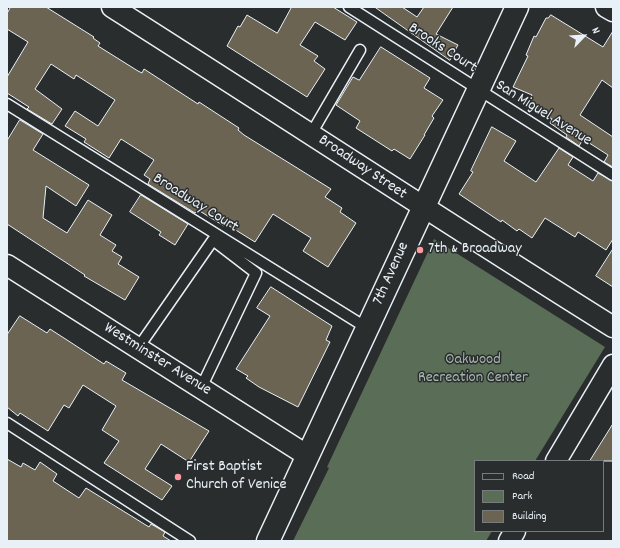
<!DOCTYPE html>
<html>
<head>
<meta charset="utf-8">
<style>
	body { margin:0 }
	#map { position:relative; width:620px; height:548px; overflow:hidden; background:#2a2d2e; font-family:Dekko,sans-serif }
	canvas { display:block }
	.frame { position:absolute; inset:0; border:8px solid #e8f1f8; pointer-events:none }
	.legend { position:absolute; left:474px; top:460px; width:130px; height:72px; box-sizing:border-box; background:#2a2d2e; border:1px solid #767b7f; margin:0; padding:5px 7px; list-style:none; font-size:12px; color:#e8f1f8 }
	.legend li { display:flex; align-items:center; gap:8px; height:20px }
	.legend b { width:20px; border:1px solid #767b7f }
	.north { position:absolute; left:564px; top:16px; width:40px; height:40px; -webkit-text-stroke:3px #2a2d2e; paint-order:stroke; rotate:65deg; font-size:11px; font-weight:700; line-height:16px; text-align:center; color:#e8f1f8 }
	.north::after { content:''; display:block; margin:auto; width:14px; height:18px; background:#e8f1f8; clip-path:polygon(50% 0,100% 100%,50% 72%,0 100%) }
</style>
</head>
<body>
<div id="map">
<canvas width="620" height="548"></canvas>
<div class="frame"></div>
<ul class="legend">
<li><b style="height:5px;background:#2a2d2e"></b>Road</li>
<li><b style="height:11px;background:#5a6d57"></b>Park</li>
<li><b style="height:11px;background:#6b6453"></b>Building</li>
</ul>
<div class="north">N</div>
</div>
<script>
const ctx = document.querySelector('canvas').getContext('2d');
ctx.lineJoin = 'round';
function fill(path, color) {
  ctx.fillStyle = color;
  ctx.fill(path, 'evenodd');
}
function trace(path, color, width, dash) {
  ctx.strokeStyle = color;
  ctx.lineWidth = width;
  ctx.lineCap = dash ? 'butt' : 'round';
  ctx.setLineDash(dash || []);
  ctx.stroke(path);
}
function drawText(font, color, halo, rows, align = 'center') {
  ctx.font = font + ' Dekko,sans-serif';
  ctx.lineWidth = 3;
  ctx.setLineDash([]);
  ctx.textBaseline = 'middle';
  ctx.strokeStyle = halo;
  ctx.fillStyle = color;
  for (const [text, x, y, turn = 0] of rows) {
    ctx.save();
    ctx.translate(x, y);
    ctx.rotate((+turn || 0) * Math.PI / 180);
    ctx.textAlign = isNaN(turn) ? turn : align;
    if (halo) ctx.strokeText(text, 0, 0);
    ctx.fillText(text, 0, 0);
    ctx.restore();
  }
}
fill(new Path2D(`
	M434,239L605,347L535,461H475V531H492L486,541H293L329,468L327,467Z`), '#5a6d57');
const building = new Path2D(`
	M11,7H46L94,37L93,38L100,43L98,46L138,71L142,73L144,69L198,104L199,102L239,128L238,130L244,135L331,189L325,197L342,208L340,212L356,223L328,267L303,251L311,238L273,214L255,242L226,224L224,226L198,210L195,213L148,184L150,179L144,175L154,160L121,139L109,158L84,142L86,139L65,126L75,111L98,126L115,100L76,75L74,79L51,64L35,89L62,109L52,124L27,109L29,107L7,93V77L28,42L7,29V14Z
	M292,7H333L357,22L345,40L315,22L300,45L318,56L314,61L325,69L307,97L227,46L238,26L240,27L247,15L277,33Z
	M375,7H402L417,17L424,7H453L436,34L458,45L450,60Z
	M551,15L603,47L613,31V88L602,80L580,115L613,137V167L604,162L608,155L583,139L579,146L566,137L567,135L550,123L552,119L527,104L532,95L513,87L528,56L526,55L534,36L536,37L546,18H548Z
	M381,47L430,78L424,88L443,100L432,116L434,118L424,135H425L410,159L394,149L392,151L356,128L360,121L336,105L353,77L359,80Z
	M20,120L43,134L33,150L89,185L76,206L46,186L43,218L67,233L88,200L112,215L100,235L116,245L112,251L122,257L118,264L139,277L125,300L84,276L85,275L7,224V141Z
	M492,127L516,141L504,161L536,182L559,148L573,157L568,165L593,181L598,173L613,181V239L606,250L578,232L575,237L545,218L532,238L519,229L517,231L502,220L501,222L459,194L473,172L471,171Z
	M141,195L188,224L175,245L159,235L161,232L130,212Z
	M613,249V287L596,276Z
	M271,287L332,326L326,340L330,342L298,407L259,387L246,378L248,376L236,369L270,316L257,308Z
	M20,316L47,333L50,329L104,364L106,361L126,373L122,380L209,431L189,462L161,444L145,469L172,486L162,500L104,463L119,441L102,430L116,406L83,385L69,408L64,405L48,431L20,413L18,416L7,407V335Z
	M613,424V461H590Z
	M7,459L21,467L23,463L35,470L40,462L57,474L53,481L79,498L86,488L149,527L151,524L165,532L163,536L171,541H7Z`);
fill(building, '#6b6453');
trace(building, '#e8f1f8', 1);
const service = new Path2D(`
	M349,7L613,175
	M7,104L367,328
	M311,134L360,50
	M138,348L213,240L256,273L201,388
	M7,423L190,541`);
const minor = new Path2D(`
	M112,7C279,113 445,222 613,327
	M606,7L613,11
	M7,265L308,456
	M556,461L613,365
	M509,541L515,531`);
const tertiary = new Path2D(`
	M268,541L517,7`);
trace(service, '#e8f1f8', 13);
trace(minor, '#e8f1f8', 23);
trace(tertiary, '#e8f1f8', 25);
trace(service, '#2a2d2e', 10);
trace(minor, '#2a2d2e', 20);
trace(tertiary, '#2a2d2e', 22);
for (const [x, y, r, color] of [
	[420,250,4,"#ff9aa2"],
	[178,477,4,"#ff9aa2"]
]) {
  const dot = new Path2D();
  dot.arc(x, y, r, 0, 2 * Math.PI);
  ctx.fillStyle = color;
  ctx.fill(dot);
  trace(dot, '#2a2d2e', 1.5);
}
drawText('16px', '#e8f1f8', '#2a2d2e', [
	["Brooks Court",442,49,33],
	["San Miguel Avenue",543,114,32],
	["Broadway Street",362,168,34],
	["Broadway Court",195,204,32],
	["7th Avenue",392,274,-66],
	["Westminster Avenue",157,360,32]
]);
drawText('16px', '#e8f1f8', '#2a2d2e', [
	["7th & Broadway",428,250],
	["First Baptist",186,468],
	["Church of Venice",186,486]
], 'left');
drawText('16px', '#a8b6b0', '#2a2d2e', [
	["Oakwood",473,361],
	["Recreation Center",473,379]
]);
</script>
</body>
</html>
